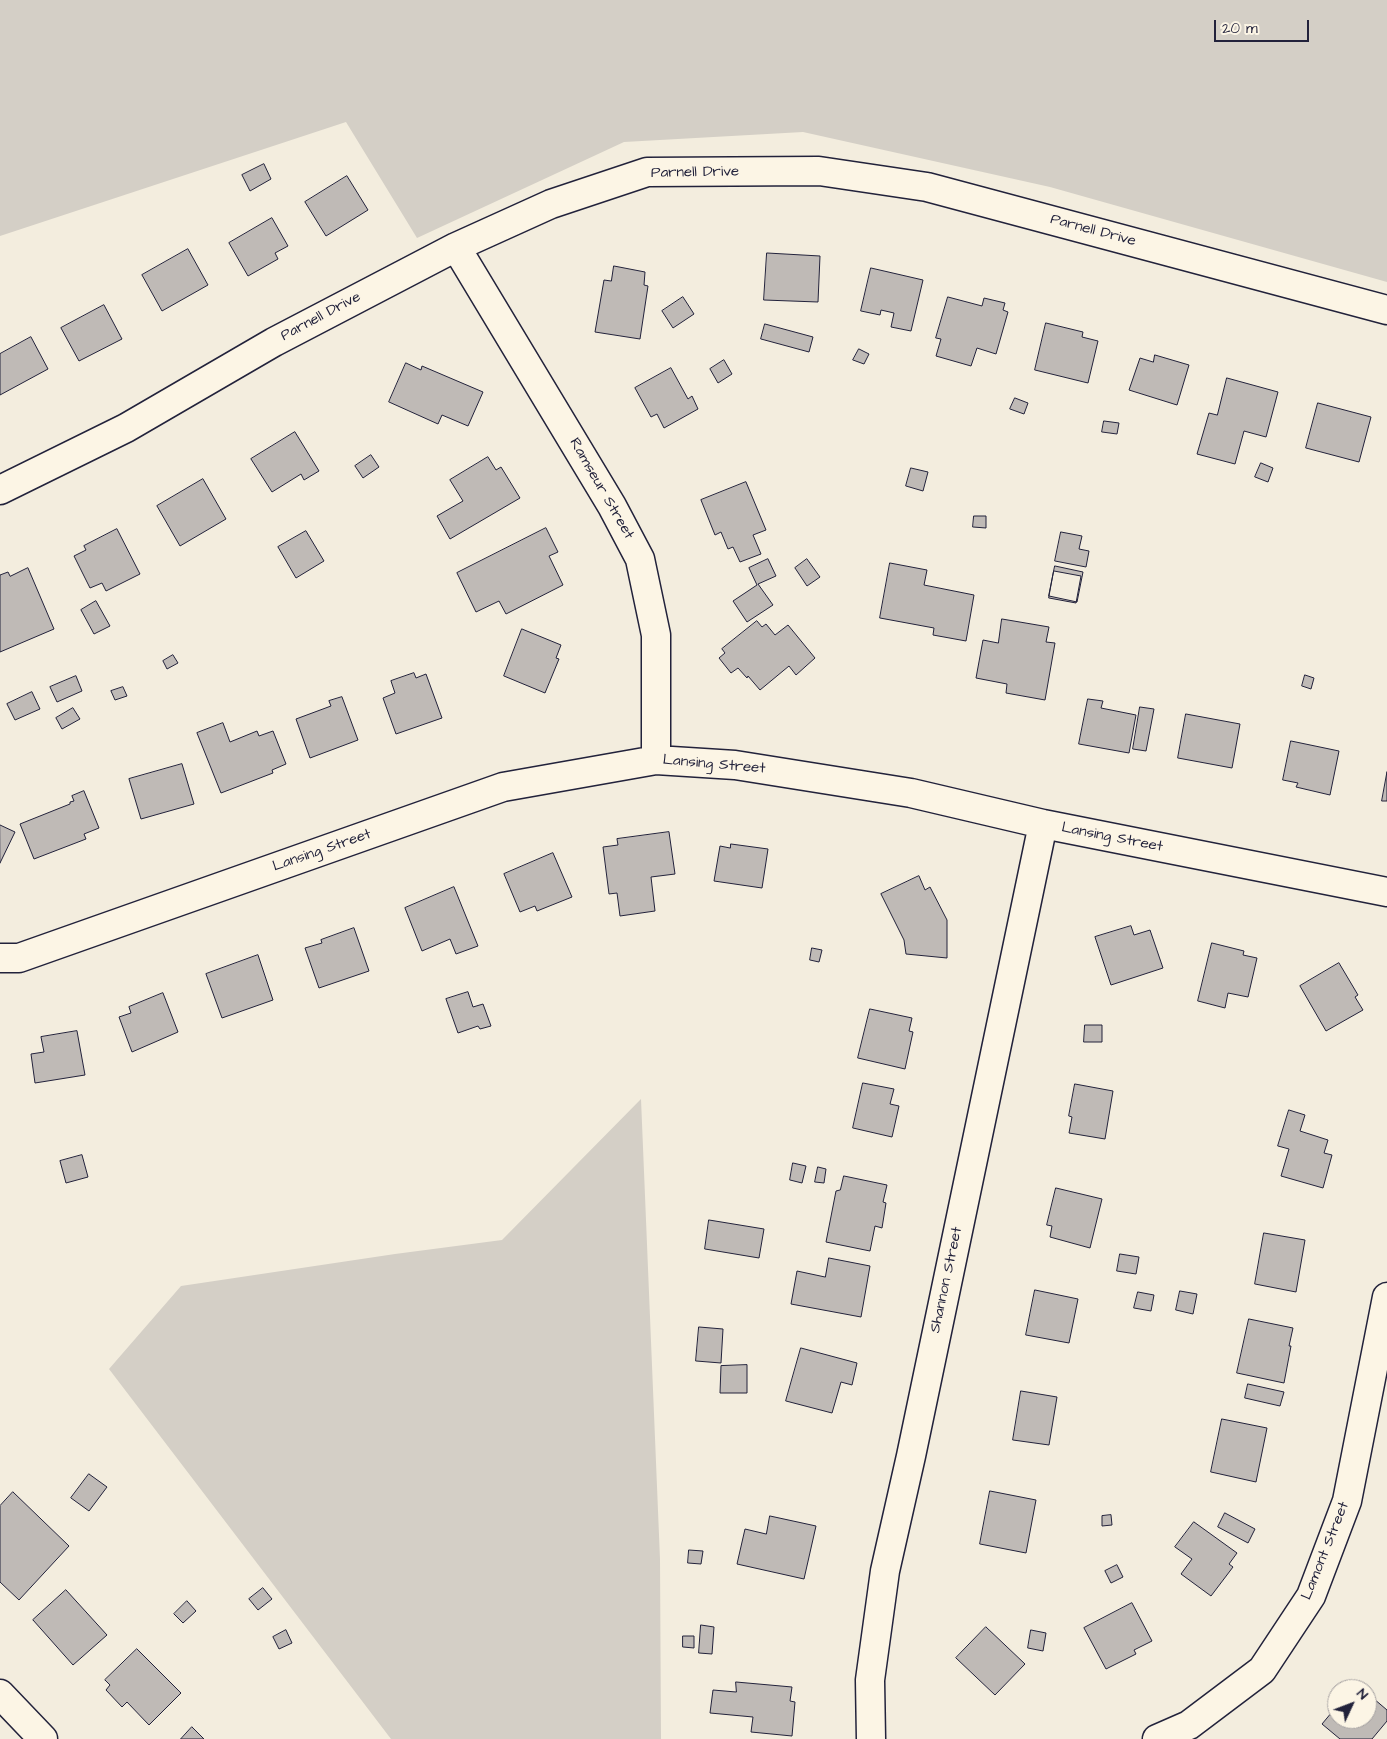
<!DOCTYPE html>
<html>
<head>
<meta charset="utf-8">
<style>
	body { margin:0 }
	#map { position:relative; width:1387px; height:1739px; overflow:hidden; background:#f3edde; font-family:"Architects Daughter",sans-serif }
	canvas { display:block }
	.north { position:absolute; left:1327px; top:1679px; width:50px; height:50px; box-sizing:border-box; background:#fcf5e5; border:1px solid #a5a1a1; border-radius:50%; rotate:47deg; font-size:14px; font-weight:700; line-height:20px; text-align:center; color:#22223b }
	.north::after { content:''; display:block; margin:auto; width:18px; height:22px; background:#22223b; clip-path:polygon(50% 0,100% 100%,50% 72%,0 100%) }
	.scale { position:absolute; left:1214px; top:20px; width:95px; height:22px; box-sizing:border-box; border:2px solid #22223b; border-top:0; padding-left:6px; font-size:15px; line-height:18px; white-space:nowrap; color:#22223b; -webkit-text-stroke:4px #fcf5e5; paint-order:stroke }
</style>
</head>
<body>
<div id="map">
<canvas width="1387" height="1739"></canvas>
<div class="north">N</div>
<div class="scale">20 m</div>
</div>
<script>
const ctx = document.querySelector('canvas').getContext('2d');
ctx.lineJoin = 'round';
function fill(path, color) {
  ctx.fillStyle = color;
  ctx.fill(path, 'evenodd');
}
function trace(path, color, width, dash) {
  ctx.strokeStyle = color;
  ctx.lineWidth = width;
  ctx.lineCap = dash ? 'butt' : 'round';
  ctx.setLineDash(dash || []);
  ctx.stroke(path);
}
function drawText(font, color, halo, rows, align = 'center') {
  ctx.font = font + ' "Architects Daughter",sans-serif';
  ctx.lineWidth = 5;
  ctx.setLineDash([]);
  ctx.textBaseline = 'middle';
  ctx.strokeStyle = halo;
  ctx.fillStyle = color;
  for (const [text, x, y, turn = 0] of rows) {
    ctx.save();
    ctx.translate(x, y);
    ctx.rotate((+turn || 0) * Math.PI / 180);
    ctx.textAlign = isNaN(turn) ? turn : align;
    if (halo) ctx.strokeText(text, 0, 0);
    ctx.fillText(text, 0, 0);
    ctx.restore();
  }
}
fill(new Path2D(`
	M0,0H1387V282L1050,187L803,132L624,142L417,238L346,122L0,236Z
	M641,1099L660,1559L661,1739H391L109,1369L181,1286L395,1254L502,1240Z`), '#d4cfc6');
const building = new Path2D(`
	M264,164L271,179L250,191L242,175Z
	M347,176L368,210L326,236L305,202Z
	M272,218L288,246L275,253L278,259L248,276L229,243Z
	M188,249L208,285L162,311L142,275Z
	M767,253L820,256L818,302L764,300Z
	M614,266L645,272L644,285L648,286L640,339L595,332L604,280L611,281Z
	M871,268L923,280L911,331L891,327L894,313L881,310L880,315L861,311Z
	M683,297L694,314L673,328L662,311Z
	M948,297L982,306L984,298L1005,303L1003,310L1008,312L996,354L977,348L971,366L936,356L941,339L936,338Z
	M104,305L122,339L79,361L61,328Z
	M1046,323L1083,332L1082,337L1098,341L1088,383L1035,370Z
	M765,324L813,337L809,352L761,339Z
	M31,337L48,369L0,395V354Z
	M859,349L869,354L864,364L853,360Z
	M1155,355L1189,365L1177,405L1129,390L1140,358L1153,362Z
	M724,360L732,374L718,383L710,369Z
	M406,363L421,370L422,366L483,392L468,426L442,415L438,424L389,402Z
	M671,368L688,399L692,396L698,409L664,428L657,414L651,417L635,388Z
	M1227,378L1278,392L1266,437L1244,431L1235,464L1197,454L1209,413L1217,415Z
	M1015,398L1028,403L1024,414L1010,409Z
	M1318,403L1371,417L1359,462L1306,448Z
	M1104,421L1119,423L1117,434L1102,432Z
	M295,432L319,471L304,480L301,474L272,492L251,459Z
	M371,455L379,467L363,478L355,466Z
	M488,457L496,470L501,467L520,498L450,539L437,516L463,501L450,480Z
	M1261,463L1273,468L1268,482L1255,477Z
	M911,468L928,472L923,491L906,486Z
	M203,479L226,519L180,546L157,506Z
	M746,482L766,530L753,535L761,554L740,562L733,547L728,549L721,532L715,535L701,500Z
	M974,516H986V528L973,527Z
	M546,528L558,552L549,556L563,585L506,614L499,601L476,612L457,573Z
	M117,529L140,574L106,591L102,583L90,588L74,556L86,550L84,546Z
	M306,531L324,561L296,578L278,547Z
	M1061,532L1082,536L1079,549L1089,551L1086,567L1055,561Z
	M768,559L776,576L758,584L773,605L747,622L733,601L757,585L749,568Z
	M807,559L820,577L807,586L795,568Z
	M890,563L927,570L924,585L974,595L966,641L933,635L934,628L880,618Z
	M1055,566L1083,572L1077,602L1049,596Z
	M28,568L54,629L0,652V575L8,572L10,576Z
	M1054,571L1081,576L1076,603L1049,598Z
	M96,601L110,626L94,634L81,610Z
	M1002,619L1049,627L1046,642L1055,643L1045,700L1006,693L1007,684L976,678L983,640L998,643Z
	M757,621L762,627L766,624L775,635L788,625L815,658L796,675L789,666L760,690L748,676L747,678L738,668L731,673L719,658L725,653L722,649Z
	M522,629L561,645L556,658L559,659L545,693L504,676Z
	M173,655L178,663L167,669L163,661Z
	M414,673L416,678L426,674L442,718L396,734L383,698L395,693L391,681Z
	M1305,675L1314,678L1311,689L1302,686Z
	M76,676L82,691L57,702L50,687Z
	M123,687L127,696L115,700L111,691Z
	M32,692L40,709L15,720L7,704Z
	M342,697L358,740L310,758L296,719L331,706L329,701Z
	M1088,699L1103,701L1101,708L1136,715L1129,753L1079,744Z
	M1140,707L1154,709L1146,751L1133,749Z
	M73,708L80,719L62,729L56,718Z
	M1186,714L1240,724L1232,768L1178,758Z
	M223,723L230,742L257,731L259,736L273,731L286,764L272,770L273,773L221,793L197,733Z
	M1291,741L1339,751L1330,795L1296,787L1298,783L1283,780Z
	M182,764L194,804L141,819L129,779Z
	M1387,772V801H1382Z
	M84,791L99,828L84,834L86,839L34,859L20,824L70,804V802L74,801L72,796Z
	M0,825L15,832L0,863Z
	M669,832L675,874L651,877L655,911L620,916L617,893L609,894L603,847L618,845L617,839Z
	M731,844L768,849L762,888L714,881L720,846L730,848Z
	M553,853L572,897L537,911L535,906L520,912L504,874Z
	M919,876L925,890L930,887L947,920V958L906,954L904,940L881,894Z
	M454,887L478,946L456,954L450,939L422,951L405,908Z
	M1131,926L1134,935L1150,930L1163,968L1111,985L1095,937Z
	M354,928L369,971L319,988L305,948L322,943L321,940Z
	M1212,943L1244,951L1243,955L1257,958L1248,997L1228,993L1225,1008L1198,1001Z
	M812,948L822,950L819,962L810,960Z
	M258,955L273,1000L222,1018L206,974Z
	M1339,963L1358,995L1355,997L1363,1010L1326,1031L1300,986Z
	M468,992L473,1007L483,1004L491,1026L480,1029L478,1026L458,1033L446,999Z
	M163,993L178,1032L132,1052L119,1017L131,1013L129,1007Z
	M870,1009L912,1018L909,1031L913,1032L905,1069L858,1058Z
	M1085,1025H1102V1042H1084Z
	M77,1031L85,1075L35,1083L31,1054L44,1052L41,1037Z
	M863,1083L894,1089L890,1104L899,1106L892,1137L853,1128Z
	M1075,1084L1113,1091L1105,1139L1069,1133L1072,1117L1069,1116Z
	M1289,1110L1305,1115L1300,1131L1328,1140L1324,1153L1332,1155L1323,1188L1281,1176L1289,1149L1278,1146Z
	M82,1155L88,1177L66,1183L60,1161Z
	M793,1163L806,1166L802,1183L790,1180Z
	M818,1167L826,1169L824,1183L815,1182Z
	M844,1176L887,1185L883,1202L886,1203L882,1228L875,1226L870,1251L826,1242L836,1191L840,1190Z
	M1056,1188L1102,1199L1090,1248L1050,1237L1052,1226L1047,1225Z
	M709,1220L764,1229L759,1258L705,1249Z
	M1264,1233L1305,1240L1296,1292L1255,1284Z
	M1120,1254L1139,1257L1136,1274L1117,1271Z
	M829,1258L870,1266L861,1317L791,1304L797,1271L825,1277Z
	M1035,1290L1078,1299L1069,1343L1026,1335Z
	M1180,1291L1197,1294L1193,1314L1176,1310Z
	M1138,1292L1154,1295L1151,1311L1134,1308Z
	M1249,1319L1293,1328L1289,1346H1291L1284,1383L1237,1373Z
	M699,1327L723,1329L721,1363L696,1361Z
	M801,1348L857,1363L852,1385L841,1382L832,1413L786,1401Z
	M747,1365V1393H720L721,1366Z
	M1248,1384L1284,1392L1280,1406L1245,1398Z
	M1021,1391L1057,1397L1049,1445L1013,1440Z
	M1222,1419L1267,1428L1256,1482L1211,1472Z
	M89,1474L107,1487L89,1511L71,1498Z
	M990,1491L1036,1500L1026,1553L980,1544Z
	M13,1492L69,1546L19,1600L0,1582V1506Z
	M1225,1513L1255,1529L1248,1543L1218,1527Z
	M1111,1515L1112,1525L1102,1526V1516Z
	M770,1516L816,1526L804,1579L737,1564L745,1529L766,1534Z
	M1194,1522L1237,1553L1229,1564L1233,1567L1211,1596L1181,1574L1192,1559L1175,1547Z
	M689,1550L703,1551L701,1564L688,1563Z
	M1117,1565L1123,1577L1111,1583L1105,1571Z
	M263,1588L272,1599L258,1610L249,1599Z
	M66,1590L107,1635L73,1665L33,1620Z
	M187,1601L196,1611L183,1623L174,1614Z
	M1132,1603L1152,1641L1134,1650L1136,1654L1106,1669L1084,1628Z
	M701,1625L714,1627L712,1654L699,1653Z
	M986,1627L1025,1664L995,1695L956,1658Z
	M286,1630L292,1643L279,1649L273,1637Z
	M1031,1630L1046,1633L1043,1651L1028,1648Z
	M683,1636H694V1648L683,1647Z
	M137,1649L181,1693L149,1725L127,1702L122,1707L106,1690L110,1685L105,1680Z
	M736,1682L792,1687L790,1701L795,1702L792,1736L751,1732L753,1717L710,1713L713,1690L736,1692Z
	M1367,1693L1387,1710V1721L1372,1739H1340L1322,1724L1337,1706V1719H1367Z
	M192,1727L204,1739H181Z`);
fill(building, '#bfbab6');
trace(building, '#22223b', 1);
const street = new Path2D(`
	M456,247L612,506L640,559L656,635V760
	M0,490L126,428L274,342L456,247L551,204L647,172L819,171L927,187L1387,310
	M0,958H19L503,787L656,760L735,765L911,793L1043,824L1387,892
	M871,1739L870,1680L885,1571L911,1456L1043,824
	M1157,1739L1189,1725L1262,1670L1311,1596L1347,1501L1387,1297`);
const primary = new Path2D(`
	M0,1694L43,1739`);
trace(street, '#22223b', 31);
trace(primary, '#22223b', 31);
trace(street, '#fcf5e5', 28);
trace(primary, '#fcf5e5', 28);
drawText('15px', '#22223b', '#fcf5e5', [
	["Parnell Drive",695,173,-1],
	["Parnell Drive",1093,231,15],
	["Parnell Drive",321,317,-28],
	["Ramseur Street",601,489,60],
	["Lansing Street",714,765,5],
	["Lansing Street",1112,838,11],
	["Lansing Street",322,851,-19],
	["Shannon Street",947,1280,-78],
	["Lamont Street",1326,1551,-68]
]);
</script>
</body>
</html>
